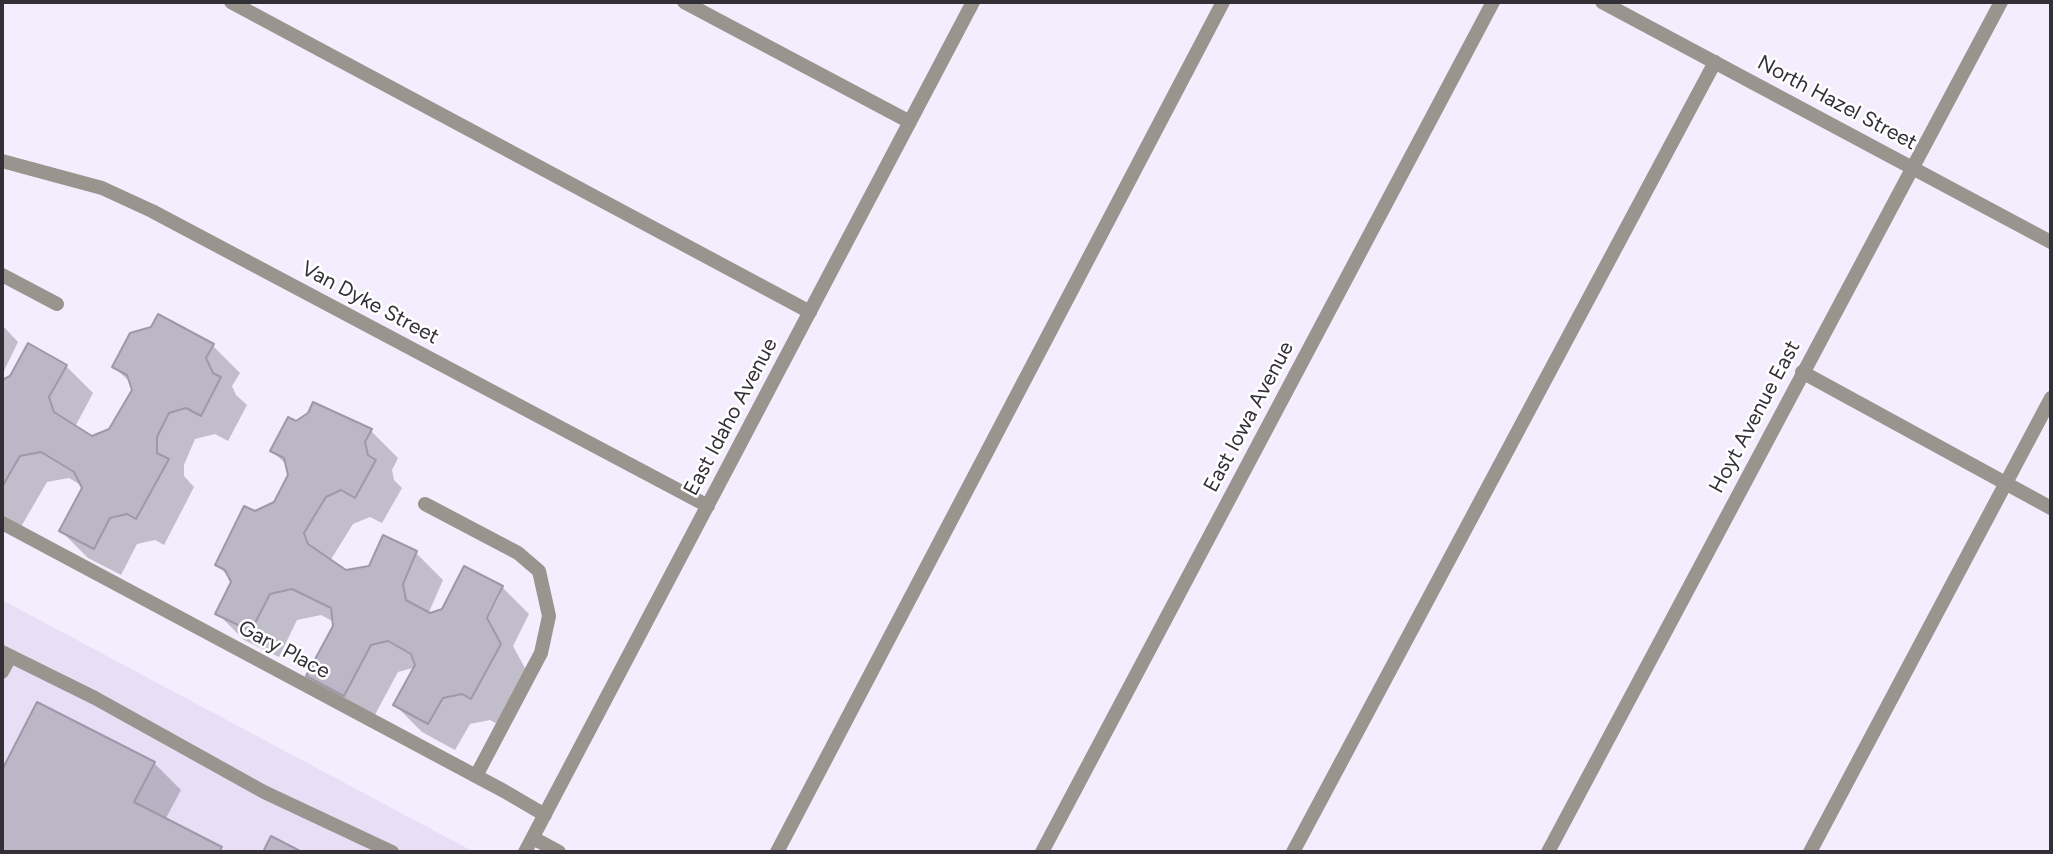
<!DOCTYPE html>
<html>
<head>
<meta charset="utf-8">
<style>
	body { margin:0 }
	#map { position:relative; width:2053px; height:854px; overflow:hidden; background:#f3edfe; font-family:Figtree,sans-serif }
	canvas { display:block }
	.frame { position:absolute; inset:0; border:4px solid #322f36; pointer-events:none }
</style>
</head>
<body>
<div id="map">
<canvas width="2053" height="854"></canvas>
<div class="frame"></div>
</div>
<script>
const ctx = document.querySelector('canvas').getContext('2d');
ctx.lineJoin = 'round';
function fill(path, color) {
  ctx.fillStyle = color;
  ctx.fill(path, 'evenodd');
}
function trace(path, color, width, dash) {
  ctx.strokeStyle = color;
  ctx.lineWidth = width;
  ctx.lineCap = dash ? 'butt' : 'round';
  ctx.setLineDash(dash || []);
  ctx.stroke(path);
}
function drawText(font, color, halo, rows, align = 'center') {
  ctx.font = font + ' Figtree,sans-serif';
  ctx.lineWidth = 5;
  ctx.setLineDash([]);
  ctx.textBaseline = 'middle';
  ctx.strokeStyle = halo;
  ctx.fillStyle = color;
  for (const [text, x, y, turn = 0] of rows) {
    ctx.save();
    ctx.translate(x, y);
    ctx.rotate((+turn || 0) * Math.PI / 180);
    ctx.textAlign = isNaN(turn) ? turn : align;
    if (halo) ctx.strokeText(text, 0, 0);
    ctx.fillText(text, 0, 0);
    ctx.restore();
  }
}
fill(new Path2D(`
	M2,600L474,852H2Z`), '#e8dff7');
fill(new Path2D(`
	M2,325L18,342L2,375Z
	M213,346L240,373L232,386L236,395L247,405L228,441L215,434L195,439L184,465V476L194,487L164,545L155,540L137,544L121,575L88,558L61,531L84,487L69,478L47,482L18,532L2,522V382L66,366L93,393L76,425L77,428L92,438L110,430L134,390L132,384L114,367Z
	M296,423L371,431L398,458L392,470L394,480L402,488L382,523L370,517L353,524L330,561L345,571L370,568L383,538L416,553L443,580L429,612L430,615L502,587L529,614L513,646L527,672L499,725L490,720L470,724L455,750L422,732L395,705L416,667L398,672L371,722L335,703L308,676L334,626V622L321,615L297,620L279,657L244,640L217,613L233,582L217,564L255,513L275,504L290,476L288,466L272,451ZM496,595H500L484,626L481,625Z
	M38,704L154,763L181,790L165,820L224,852H2V774Z`), '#0003');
const building = new Path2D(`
	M158,314L214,344L206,358L213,373L221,377L201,416L186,408L169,413L157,437V453L169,459L136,519L127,514L110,518L94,549L59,531L82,488L74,472L41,452L20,456L2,487V380L10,376L28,343L67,365L49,397L54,412L92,436L109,429L132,390L127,375L112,367L130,333L151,327Z
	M313,402L372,429L365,442L368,455L376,460L355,498L341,490L326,497L304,533L308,544L346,570L369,566L383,535L417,551L403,584L406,600L430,613L442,609L464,566L503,586L487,618L501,644L471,699L462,694L443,698L428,724L393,705L415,665L411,654L388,641L371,645L344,696L306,676L333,626L331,608L292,589L270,594L251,631L215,614L231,582L225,570L215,565L244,506L255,511L274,502L288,475L284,458L270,451L288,417L296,421L308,413Z
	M37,702L155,762L134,802L222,847L219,852H2V770Z
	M271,836L302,852H263Z`);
fill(building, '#bcb6c6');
trace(building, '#9e98a7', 2);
trace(new Path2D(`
	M231,2L810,312
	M2,275L57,304
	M1802,372L2051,508
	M425,504L518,553L539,571L549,616L541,653L476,776
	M2,652L95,698L264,792L392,852
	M2,672L10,657
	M777,852L1223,2
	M1293,852L1715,62
	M1810,852L2051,398`), '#99948e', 14);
trace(new Path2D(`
	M684,2L910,122
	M1602,2L2051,242
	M2,161L102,188L152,211L708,506
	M2,523L504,791L545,815
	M533,838L559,852
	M525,852L973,2
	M1042,852L1493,2
	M1548,852L2001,2`), '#99948e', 14);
drawText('21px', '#322f36', '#fff', [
	["North Hazel Street",1837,103,28],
	["Van Dyke Street",370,303,28],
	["East Idaho Avenue",731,417,-62],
	["East Iowa Avenue",1249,417,-62],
	["Hoyt Avenue East",1755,417,-62],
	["Gary Place",284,650,28]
]);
</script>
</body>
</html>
